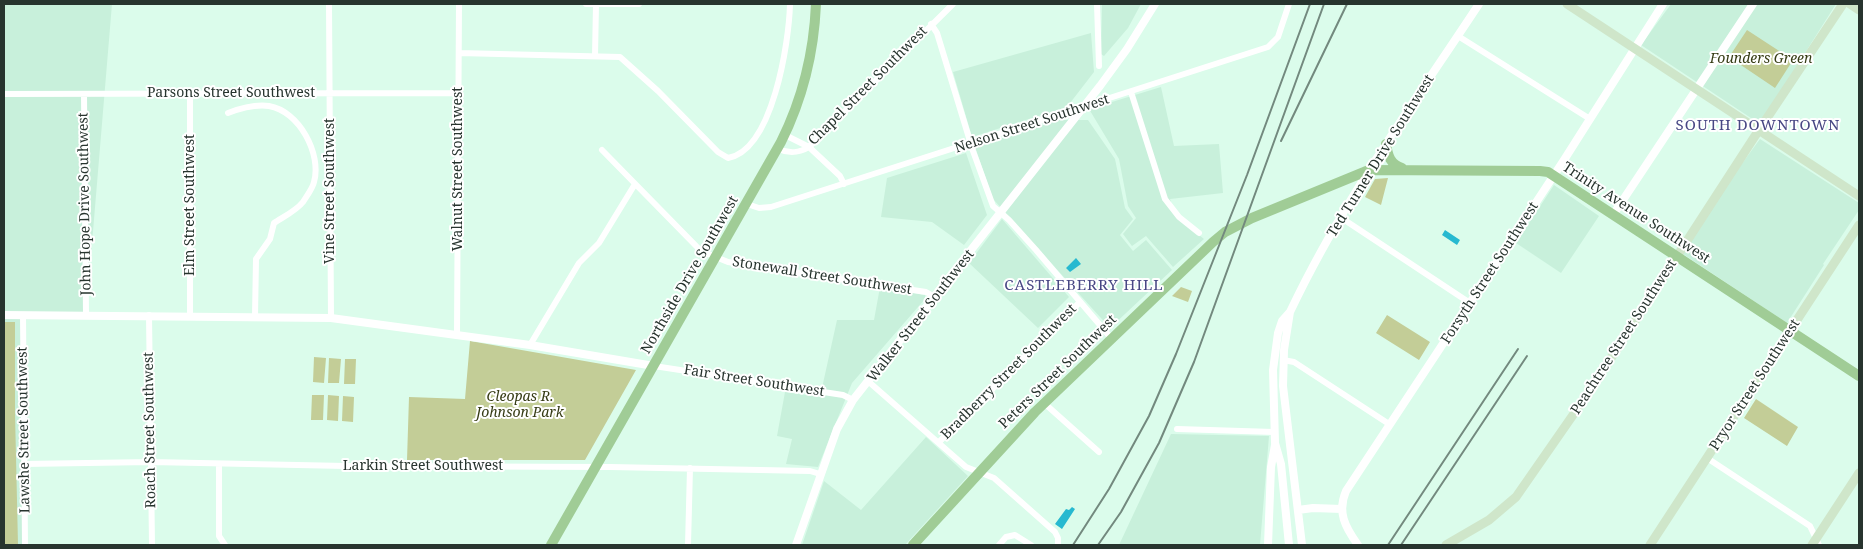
<!DOCTYPE html>
<html>
<head>
<meta charset="utf-8">
<style>
	body { margin:0 }
	#map { position:relative; width:1863px; height:549px; overflow:hidden; background:#dbfceb; font-family:"Noto Serif",serif }
	canvas { display:block }
	.frame { position:absolute; inset:0; border:5px solid #27342e; pointer-events:none }
</style>
</head>
<body>
<div id="map">
<canvas width="1863" height="549"></canvas>
<div class="frame"></div>
</div>
<script>
const ctx = document.querySelector('canvas').getContext('2d');
ctx.lineJoin = 'round';
function fill(path, color) {
  ctx.fillStyle = color;
  ctx.fill(path, 'evenodd');
}
function trace(path, color, width, dash) {
  ctx.strokeStyle = color;
  ctx.lineWidth = width;
  ctx.lineCap = dash ? 'butt' : 'round';
  ctx.setLineDash(dash || []);
  ctx.stroke(path);
}
function drawText(font, color, halo, rows, align = 'center') {
  ctx.font = font + ' "Noto Serif",serif';
  ctx.lineWidth = 4;
  ctx.setLineDash([]);
  ctx.textBaseline = 'middle';
  ctx.strokeStyle = halo;
  ctx.fillStyle = color;
  for (const [text, x, y, turn = 0] of rows) {
    ctx.save();
    ctx.translate(x, y);
    ctx.rotate((+turn || 0) * Math.PI / 180);
    ctx.textAlign = isNaN(turn) ? turn : align;
    if (halo) ctx.strokeText(text, 0, 0);
    ctx.fillText(text, 0, 0);
    ctx.restore();
  }
}
fill(new Path2D(`
	M4,4H112L86,315L25,316V545H4Z
	M1102,4H1141L1128,28L1104,56L1101,54Z
	M1671,4H1836L1760,124L1641,45Z
	M1091,33L1094,72L1067,107L972,137L953,72Z
	M1161,87L1174,146L1219,144L1223,193L1170,199L1176,217L1204,239L1173,267L1146,236L1132,246L1123,234L1136,218L1128,206L1119,159L1089,109Z
	M1058,120H1088L1115,159L1125,208L1133,219L1120,235L1133,251L1146,240L1172,270L1110,328L993,199L975,147Z
	M1760,139L1859,203V210L1823,264L1824,265L1787,323L1683,254L1738,169Z
	M966,153L987,215L964,245L932,222L881,217L887,178Z
	M1554,185L1599,216L1561,273L1516,243Z
	M1002,219L1069,297L1038,328L969,263Z
	M880,287L925,295V299L852,383L818,467L786,464L792,439L777,436L785,392L820,397L837,320H874Z
	M1171,434L1269,436L1260,545H1119Z
	M926,437L968,476L905,545H802L824,481L861,510Z`), '#c8f0db');
fill(new Path2D(`
	M1747,30L1793,60L1775,88L1729,57Z
	M1388,178L1381,205L1365,197L1375,179Z
	M1181,287L1192,291L1188,302L1172,296Z
	M1387,315L1430,342L1419,360L1376,333Z
	M4,322H15V413L18,545H4Z
	M470,341L636,370L585,460H407L409,397L465,399Z
	M314,357L326,358L324,383L313,382Z
	M329,358L341,359L339,383H328Z
	M345,359H356L355,384H344Z
	M312,395H324L323,420H311Z
	M328,395L339,396L338,421L327,420Z
	M343,396L354,397L353,422L342,421Z
	M1756,399L1798,427L1787,446L1744,418Z`), '#c3cd97');
fill(new Path2D(`
	M1445,230L1460,240L1457,245L1442,235Z
	M1076,258L1081,264L1070,272L1066,268Z
	M1072,507L1075,509L1062,529L1055,524L1066,509L1069,510Z`), '#27b9d0');
trace(new Path2D(`
	M329,4L331,318
	M586,4H639
	M1097,4L1099,66
	M931,24L937,33L973,151L993,206L1009,220L1036,250L1111,338
	M1458,36L1590,119
	M459,53L620,57L658,91L718,152L728,158C773,150 789,42 790,4
	M595,56L596,4
	M1131,92L1165,199L1179,217L1199,233
	M190,93V316
	M4,94L459,93
	M84,94L86,315
	M228,113C241,108 254,104 269,106C299,111 322,154 314,182C313,188 306,197 303,202C296,211 283,217 274,223L270,239L256,259L255,316
	M785,135L809,147L840,176L844,184
	M778,149C790,154 799,153 809,147L953,4
	M602,150L701,251L728,262L926,292L935,297
	M747,204L759,208L771,207L1268,47L1278,37L1289,4
	M1340,217L1470,303
	M23,315L25,545
	M149,315L152,545
	M457,334L459,4
	M530,345L579,263L599,243L635,184
	M1283,360L1294,362L1389,424
	M654,366L843,395L853,400
	M869,382L966,467L994,478L1055,532L1058,538V545
	M1044,403L1099,452
	M1177,429L1274,432
	M939,442L1080,302
	M1707,458L1810,526L1819,545
	M24,464L151,462L346,466L610,467L810,471L820,474
	M219,464V536L225,545
	M688,545L690,468
	M999,545L1006,537L1015,535L1031,545`), '#fff', 6);
trace(new Path2D(`
	M1613,215L1753,4
	M1290,312L1284,350L1283,386L1302,545
	M4,315L331,318L530,345L654,366
	M1298,510L1313,508L1342,509
	M796,545L837,429L853,400L1100,86L1127,49L1155,4
	M1268,545L1271,467L1275,445
	M1289,545L1281,464L1275,443L1273,370L1278,333L1282,321L1290,312C1342,202 1413,104 1479,4
	M1358,545C1345,527 1337,512 1346,491L1564,160L1663,4`), '#fff', 8);
trace(new Path2D(`
	M1567,4L1859,196
	M1850,4L1859,10
	M1446,545L1489,520L1516,497L1589,392L1755,136L1843,4
	M1650,545L1859,225
	M1812,545L1859,473`), '#cfe6ca', 9);
trace(new Path2D(`
	M1386,144C1388,156 1390,164 1402,168
	M551,545L781,142C802,100 814,51 816,4
	M913,545L1035,412L1213,242L1225,232L1252,218L1369,170L1540,171L1548,172L1859,376`), '#a0cc96', 10);
trace(new Path2D(`
	M1281,141L1347,4
	M1073,545L1109,489L1149,416L1176,354L1247,175L1310,4
	M1098,545L1121,512L1159,443L1194,362L1324,4
	M1388,545L1518,349
	M1401,545L1527,356`), '#73897e', 2);
drawText('italic 14px', '#363c15', '#fff', [
	["Founders Green",1761,59],
	["Cleopas R.",520,397],
	["Johnson Park",520,413]
]);
drawText('14px', '#27342e', '#fff', [
	["Chapel Street Southwest",868,86,-45],
	["Parsons Street Southwest",231,93],
	["Nelson Street Southwest",1032,124,-18],
	["Ted Turner Drive Southwest",1381,156,-58],
	["Walnut Street Southwest",458,169,-90],
	["Vine Street Southwest",330,191,-90],
	["John Hope Drive Southwest",85,204,-91],
	["Elm Street Southwest",190,205,-90],
	["Trinity Avenue Southwest",1636,213,33],
	["Forsyth Street Southwest",1490,273,-57],
	["Northside Drive Southwest",690,275,-60],
	["Stonewall Street Southwest",822,276,9],
	["Walker Street Southwest",921,316,-52],
	["Peachtree Street Southwest",1624,337,-57],
	["Bradberry Street Southwest",1009,372,-45],
	["Peters Street Southwest",1058,372,-44],
	["Fair Street Southwest",754,381,9],
	["Pryor Street Southwest",1755,385,-57],
	["Lawshe Street Southwest",24,430,-91],
	["Roach Street Southwest",150,430,-91],
	["Larkin Street Southwest",423,466]
]);
ctx.letterSpacing = '1px';
drawText('15px', '#474784', '#fff', [
	["SOUTH DOWNTOWN",1758,126],
	["CASTLEBERRY HILL",1084,286]
]);
ctx.letterSpacing = '0px';
</script>
</body>
</html>
